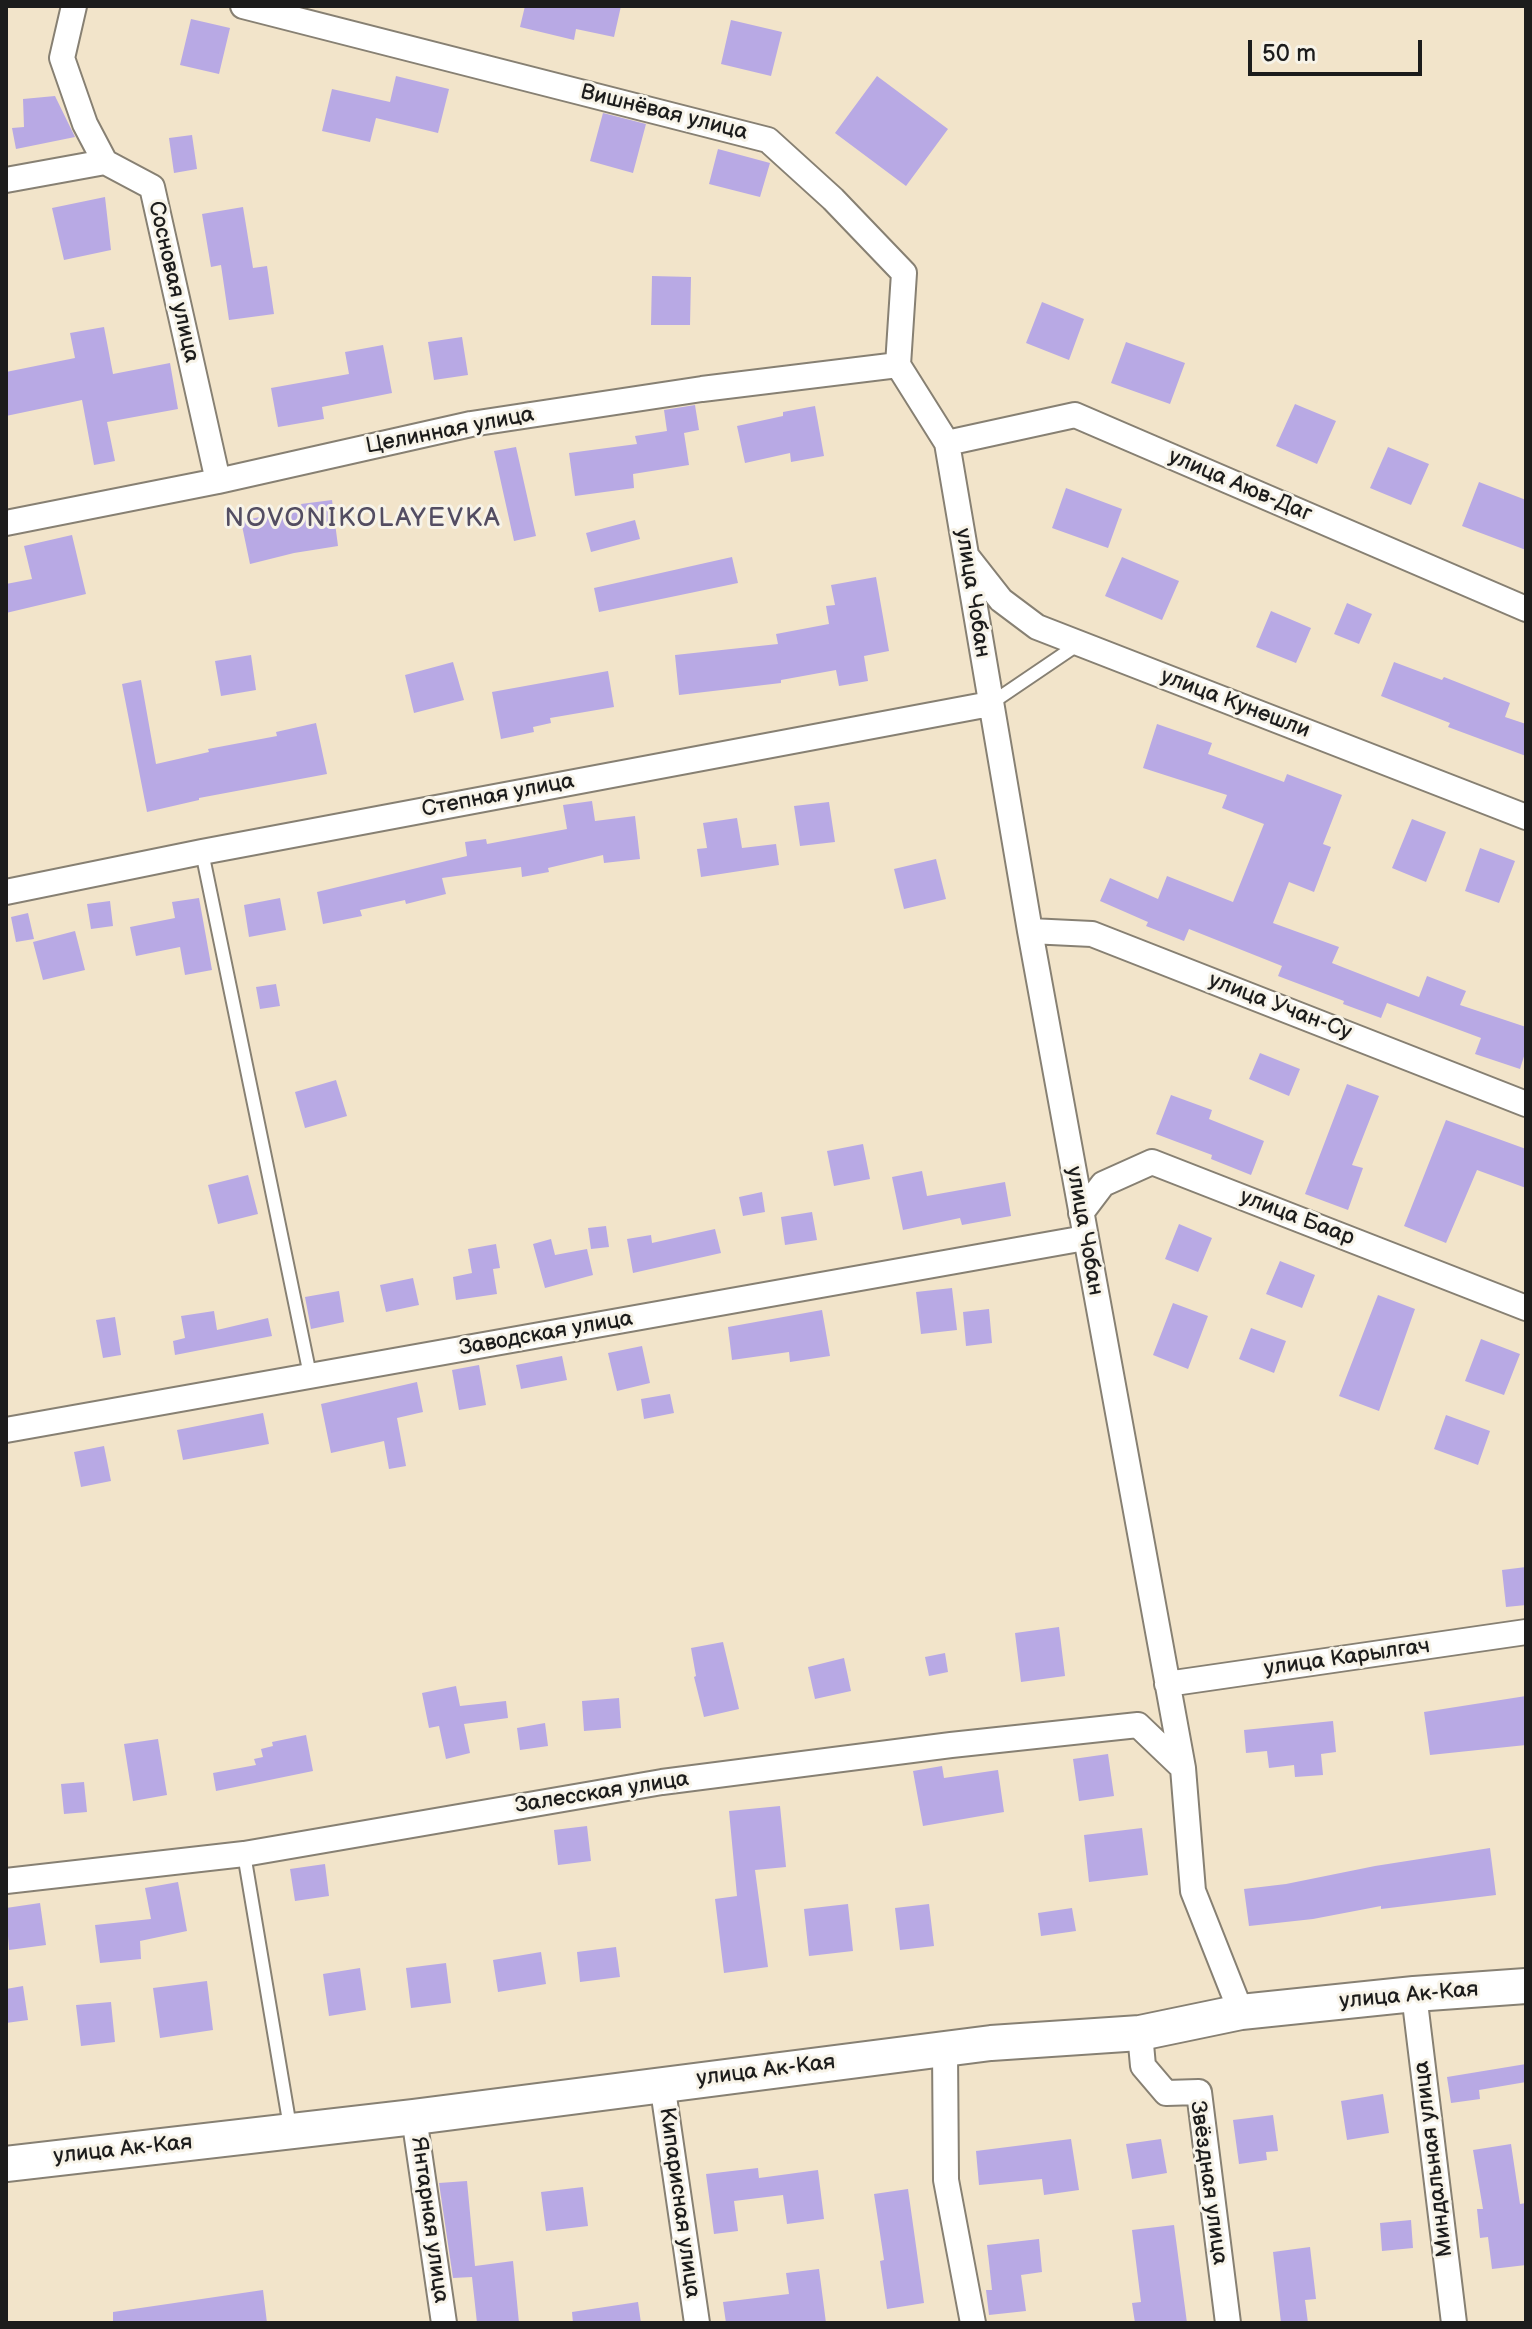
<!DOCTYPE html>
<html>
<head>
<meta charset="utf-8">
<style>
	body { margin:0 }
	#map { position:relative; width:1532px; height:2329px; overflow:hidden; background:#f2e4ca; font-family:"Balsamiq Sans",sans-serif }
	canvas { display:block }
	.frame { position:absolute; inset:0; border:8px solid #1c1c1c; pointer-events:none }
	.scale { position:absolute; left:1248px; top:40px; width:174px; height:36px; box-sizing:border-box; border:4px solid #1c1c1c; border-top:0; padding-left:10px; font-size:24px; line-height:28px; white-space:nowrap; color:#1c1c1c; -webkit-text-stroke:6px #f7f3e8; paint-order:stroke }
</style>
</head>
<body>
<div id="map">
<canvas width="1532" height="2329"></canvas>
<div class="frame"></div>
<div class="scale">50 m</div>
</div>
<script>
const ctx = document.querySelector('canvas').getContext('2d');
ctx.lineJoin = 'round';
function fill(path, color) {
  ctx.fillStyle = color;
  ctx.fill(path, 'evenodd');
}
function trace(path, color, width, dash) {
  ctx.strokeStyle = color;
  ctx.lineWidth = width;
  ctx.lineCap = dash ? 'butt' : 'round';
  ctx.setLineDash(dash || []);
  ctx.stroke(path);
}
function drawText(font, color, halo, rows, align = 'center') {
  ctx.font = font + ' "Balsamiq Sans",sans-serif';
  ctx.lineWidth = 6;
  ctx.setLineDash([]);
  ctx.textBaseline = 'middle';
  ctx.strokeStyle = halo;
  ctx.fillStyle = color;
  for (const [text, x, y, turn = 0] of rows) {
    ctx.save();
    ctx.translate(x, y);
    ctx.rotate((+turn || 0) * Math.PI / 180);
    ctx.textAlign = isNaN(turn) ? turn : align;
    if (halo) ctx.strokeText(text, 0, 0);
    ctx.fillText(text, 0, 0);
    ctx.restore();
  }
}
fill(new Path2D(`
	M525,6H621L614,37L576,29L574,40L520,27Z
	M191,19L230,28L219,74L180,65Z
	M731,20L782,32L771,76L721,64Z
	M396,76L449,89L438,133L376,118L370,142L322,131L332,89L390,102Z
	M877,76L948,129L906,186L835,133Z
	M55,96L75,137L16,149L12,128L24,127L23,99Z
	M603,113L646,124L633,173L590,161Z
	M192,135L197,169L174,173L169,138Z
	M718,149L770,163L760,197L709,184Z
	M105,197L111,250L64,260L52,208Z
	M243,207L253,268L267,266L274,314L229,320L221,265L211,267L202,214Z
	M652,276L691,277L690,325H651Z
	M1042,302L1084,319L1069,360L1026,343Z
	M104,327L113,374L170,363L178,409L107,422L115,461L94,465L82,400L6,416V372L75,358L70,333Z
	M462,337L468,375L434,380L428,342Z
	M1126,342L1185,363L1170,404L1111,383Z
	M383,345L392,393L322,407L324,419L278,427L271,388L349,374L345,352Z
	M1295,404L1336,421L1317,464L1276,446Z
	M695,405L699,430L684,433L689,465L633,474L634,488L575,496L569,453L637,444L635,436L667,431L664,410Z
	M815,406L824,456L791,462L790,453L745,463L737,426L783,416V412Z
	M516,447L536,536L514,541L494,451Z
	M1388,447L1429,464L1411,505L1370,488Z
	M1479,482L1526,500V550L1462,526Z
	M1066,488L1122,509L1108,548L1052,528Z
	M332,500L338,546L294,553L250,564L241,521L302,508L301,504Z
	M635,520L640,539L591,552L586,533Z
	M72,535L86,594L6,613V584L32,579L24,546Z
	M732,557L738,583L599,612L594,588Z
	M1122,557L1179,581L1162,620L1105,596Z
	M876,577L889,651L864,656L868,681L839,686L836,670L781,680V683L679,695L675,655L778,644L776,634L829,624L826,606L835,605L831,585Z
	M1347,603L1372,614L1359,644L1334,634Z
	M1271,611L1311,628L1296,663L1256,647Z
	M251,655L256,690L221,696L215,661Z
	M453,662L464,700L414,713L405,675Z
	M1394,662L1442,680L1444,677L1510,703L1505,717L1526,724V756L1448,727L1450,723L1381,696Z
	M608,671L614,707L550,718L551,723L533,727L534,732L501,739L492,692Z
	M141,680L156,764L209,752L208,749L277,736L276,732L316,723L327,774L199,798V800L147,812L122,684Z
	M1157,724L1212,743L1208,754L1284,782L1287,774L1342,795L1323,844L1331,847L1314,892L1289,882L1273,923L1339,947L1332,963L1419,997L1427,976L1466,991L1460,1005L1526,1027V1050L1520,1069L1475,1054L1481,1038L1387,1003L1381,1018L1343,1004L1344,1001L1278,976L1282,966L1189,929L1184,941L1146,926L1148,922L1100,901L1110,878L1158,899L1167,876L1233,902L1264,824L1222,808L1227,795L1143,768Z
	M592,801L595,821L635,816L640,859L604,863L603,855L548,868L549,872L522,877L521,867L442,878L446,894L406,904L405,900L360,910L362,916L323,924L317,892L467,856L465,842L486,839L487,844L567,829L563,805Z
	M829,802L835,842L800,846L794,806Z
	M737,818L742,848L776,844L779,865L701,877L697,849L707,848L703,823Z
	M1412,819L1446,832L1426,882L1392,868Z
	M1480,848L1515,861L1499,903L1465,891Z
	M936,859L946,899L904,909L894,869Z
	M199,898L212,970L185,975L180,947L136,956L130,927L175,918L172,902Z
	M280,898L286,930L249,937L244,905Z
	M110,901L113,926L91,929L87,904Z
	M28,913L34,939L16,942L11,917Z
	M75,931L85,970L43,980L33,942Z
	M276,984L280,1006L260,1009L256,987Z
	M1260,1053L1300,1069L1289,1096L1249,1079Z
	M336,1080L347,1116L305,1128L295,1092Z
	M1347,1084L1379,1096L1352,1165L1363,1168L1348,1210L1305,1194Z
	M1171,1095L1212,1110L1209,1119L1264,1141L1251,1175L1211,1159L1212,1155L1156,1134Z
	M1446,1120L1526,1149V1188L1477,1170L1446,1243L1404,1226Z
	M863,1144L870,1179L834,1186L827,1151Z
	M922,1171L927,1196L1005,1182L1011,1216L962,1225L960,1218L903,1230L892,1177Z
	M248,1175L258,1214L218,1224L208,1185Z
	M762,1192L765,1212L743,1216L739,1197Z
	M812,1212L817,1240L785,1245L781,1217Z
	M1179,1224L1212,1238L1198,1272L1165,1259Z
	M606,1226L609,1247L591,1249L588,1228Z
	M715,1229L721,1253L633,1273L627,1239L651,1235L652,1243Z
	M551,1239L555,1255L587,1249L593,1275L545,1288L533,1244Z
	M496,1244L500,1268L493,1269L497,1294L456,1300L453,1277L472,1273L468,1249Z
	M1280,1261L1315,1275L1302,1308L1266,1294Z
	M413,1278L419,1305L386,1312L380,1285Z
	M952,1288L957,1330L921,1334L916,1292Z
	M339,1291L344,1322L311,1329L305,1297Z
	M1378,1295L1415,1309L1379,1411L1339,1396Z
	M1173,1303L1208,1316L1188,1369L1153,1355Z
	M989,1309L992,1343L966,1346L963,1312Z
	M822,1310L830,1356L790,1362L789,1352L732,1360L728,1327Z
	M214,1311L217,1330L268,1318L272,1336L175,1355L173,1341L185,1338L181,1316Z
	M115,1317L121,1355L103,1358L96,1320Z
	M1251,1328L1286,1341L1274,1373L1239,1359Z
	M1481,1339L1520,1354L1504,1395L1465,1381Z
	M642,1346L650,1383L617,1391L608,1353Z
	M562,1356L567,1380L521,1389L516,1365Z
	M479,1365L486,1405L459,1410L452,1370Z
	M417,1382L423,1412L397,1418L406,1466L389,1469L384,1441L331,1453L321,1404Z
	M670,1394L674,1413L644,1419L641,1399Z
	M263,1413L269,1444L183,1460L177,1430Z
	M1446,1415L1490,1431L1478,1465L1434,1449Z
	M104,1446L111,1481L81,1487L74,1452Z
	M1526,1567V1605L1506,1607L1502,1570Z
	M1059,1627L1065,1676L1021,1682L1015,1633Z
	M723,1642L739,1709L704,1717L694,1677L696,1676L691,1648Z
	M945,1653L948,1672L929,1676L925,1657Z
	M844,1658L851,1691L815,1699L808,1667Z
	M456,1686L460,1706L506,1701L508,1718L464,1724L470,1753L446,1759L439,1726L429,1728L422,1693Z
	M1526,1696V1745L1430,1755L1424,1712Z
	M619,1698L621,1728L584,1731L582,1701Z
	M1333,1721L1336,1752L1321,1754L1323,1775L1295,1777L1294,1765L1269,1768L1267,1751L1246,1753L1244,1730Z
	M545,1723L548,1746L520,1750L517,1728Z
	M306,1735L313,1771L216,1791L213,1773L256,1765L254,1759L263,1757L261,1749L273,1746L272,1742Z
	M158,1739L167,1795L133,1801L124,1744Z
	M1108,1754L1114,1796L1079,1801L1073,1759Z
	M942,1766L944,1778L998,1770L1004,1812L923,1826L913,1771Z
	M84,1782L87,1812L64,1814L61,1784Z
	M780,1806L786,1867L755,1870L768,1967L724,1973L715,1899L737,1896L729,1811Z
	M587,1826L591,1861L558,1865L554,1830Z
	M1142,1828L1148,1875L1089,1882L1084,1835Z
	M1490,1848L1496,1895L1381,1909V1906L1313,1919L1249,1926L1244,1889L1286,1884L1375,1866Z
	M325,1864L329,1896L295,1901L290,1869Z
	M178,1882L187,1931L140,1941L141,1959L100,1963L95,1925L151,1919L145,1888Z
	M40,1903L46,1945L9,1950L6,1908Z
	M848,1904L853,1951L809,1956L804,1909Z
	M929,1904L934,1946L900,1950L895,1908Z
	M1072,1908L1076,1931L1041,1936L1038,1913Z
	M616,1947L620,1977L580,1982L577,1952Z
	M541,1952L546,1984L498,1992L493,1960Z
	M446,1963L451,2003L411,2008L406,1968Z
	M360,1968L366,2010L329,2016L323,1974Z
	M207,1981L213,2030L160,2038L153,1988Z
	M23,1986L28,2020L6,2023V1989Z
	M111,2002L115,2042L81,2046L76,2005Z
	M1526,2064V2082L1479,2090L1480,2099L1451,2103L1447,2077Z
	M1383,2094L1389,2133L1347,2140L1341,2101Z
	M1273,2115L1278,2151L1266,2152L1267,2160L1239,2164L1233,2120Z
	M1071,2139L1079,2190L1044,2195L1042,2179L979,2185L976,2151Z
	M1161,2139L1167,2173L1132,2179L1126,2144Z
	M1511,2144L1520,2204L1526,2203V2265L1492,2269L1488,2237L1480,2238L1477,2209H1483L1473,2150Z
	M758,2168L759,2178L818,2170L824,2219L787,2224L783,2195L734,2201L738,2231L714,2234L706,2174Z
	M467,2181L475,2266L513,2261L519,2323H477L472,2277L453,2278L439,2183Z
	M583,2187L588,2226L546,2231L541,2192Z
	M908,2189L924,2303L887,2309L880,2261L884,2260L874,2194Z
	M1411,2220L1413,2248L1382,2251L1380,2223Z
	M1174,2225L1187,2323H1135L1132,2303L1141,2302L1132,2230Z
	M1039,2239L1042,2272L1021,2275L1026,2311L989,2315L986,2290H992L987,2245Z
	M1310,2247L1316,2299L1305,2300L1308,2323H1281L1273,2252Z
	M819,2269L826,2323H726L723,2302L789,2294L786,2273Z
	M263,2290L267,2323H113V2312Z
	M638,2302L641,2323H573L572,2312Z`), '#b8a9e4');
const service = new Path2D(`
	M990,704L1080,643
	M202,852L310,1375
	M244,1854L290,2127`);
const minor = new Path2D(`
	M74,6L62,58L85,124L105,162
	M243,6L768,140L833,199L904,273L898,365L947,443L1030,931L1183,1768L1193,1891L1241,2012
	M6,180L105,162L152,187L218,481
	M947,443L1075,415L1526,609
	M6,523L218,481L471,424L702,389L898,365
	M968,558L1001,600L1037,627L1526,817
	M6,892L202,852L990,704
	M1030,931L1092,934L1526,1104
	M1081,1213L1103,1184L1152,1162L1526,1308
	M6,1430L1085,1238
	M1167,1684L1526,1632
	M6,1881L244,1854L662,1782L951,1745L1138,1725L1183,1768
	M1414,1994L1454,2323
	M1140,2033L1143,2066L1166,2093L1199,2092L1228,2323
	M945,2050L946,2180L973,2323
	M662,2083L697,2323
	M414,2117L444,2323`);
const secondary = new Path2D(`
	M6,2164L414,2117L991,2043L1140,2033L1241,2012L1414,1994L1526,1986`);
trace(service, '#878073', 16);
trace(minor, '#878073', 28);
trace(secondary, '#878073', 38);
trace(service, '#fff', 12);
trace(minor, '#fff', 24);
trace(secondary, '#fff', 34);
drawText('22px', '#1c1c1c', '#f7f3e8', [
	["Вишнёвая улица",664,113,14],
	["Сосновая улица",173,282,77],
	["Целинная улица",450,431,-11],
	["улица Аюв-Даг",1240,486,23],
	["улица Чобан",972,593,81],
	["улица Кунешли",1235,704,21],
	["Степная улица",498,796,-11],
	["улица Учан-Су",1280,1007,21],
	["улица Баар",1297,1218,21],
	["улица Чобан",1084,1231,80],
	["Заводская улица",546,1334,-10],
	["улица Карылгач",1347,1658,-8],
	["Залесская улица",602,1793,-9],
	["улица Ак-Кая",1409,1996,-5],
	["улица Ак-Кая",766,2071,-7],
	["улица Ак-Кая",123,2150,-6],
	["Миндальная улица",1434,2159,-97],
	["Звёздная улица",1208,2183,82],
	["Кипарисная улица",679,2203,82],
	["Янтарная улица",429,2220,82]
]);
ctx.letterSpacing = '2px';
drawText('26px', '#534d62', '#f7f3e8', [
	["NOVONIKOLAYEVKA",363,519]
]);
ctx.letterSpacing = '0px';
</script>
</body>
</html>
